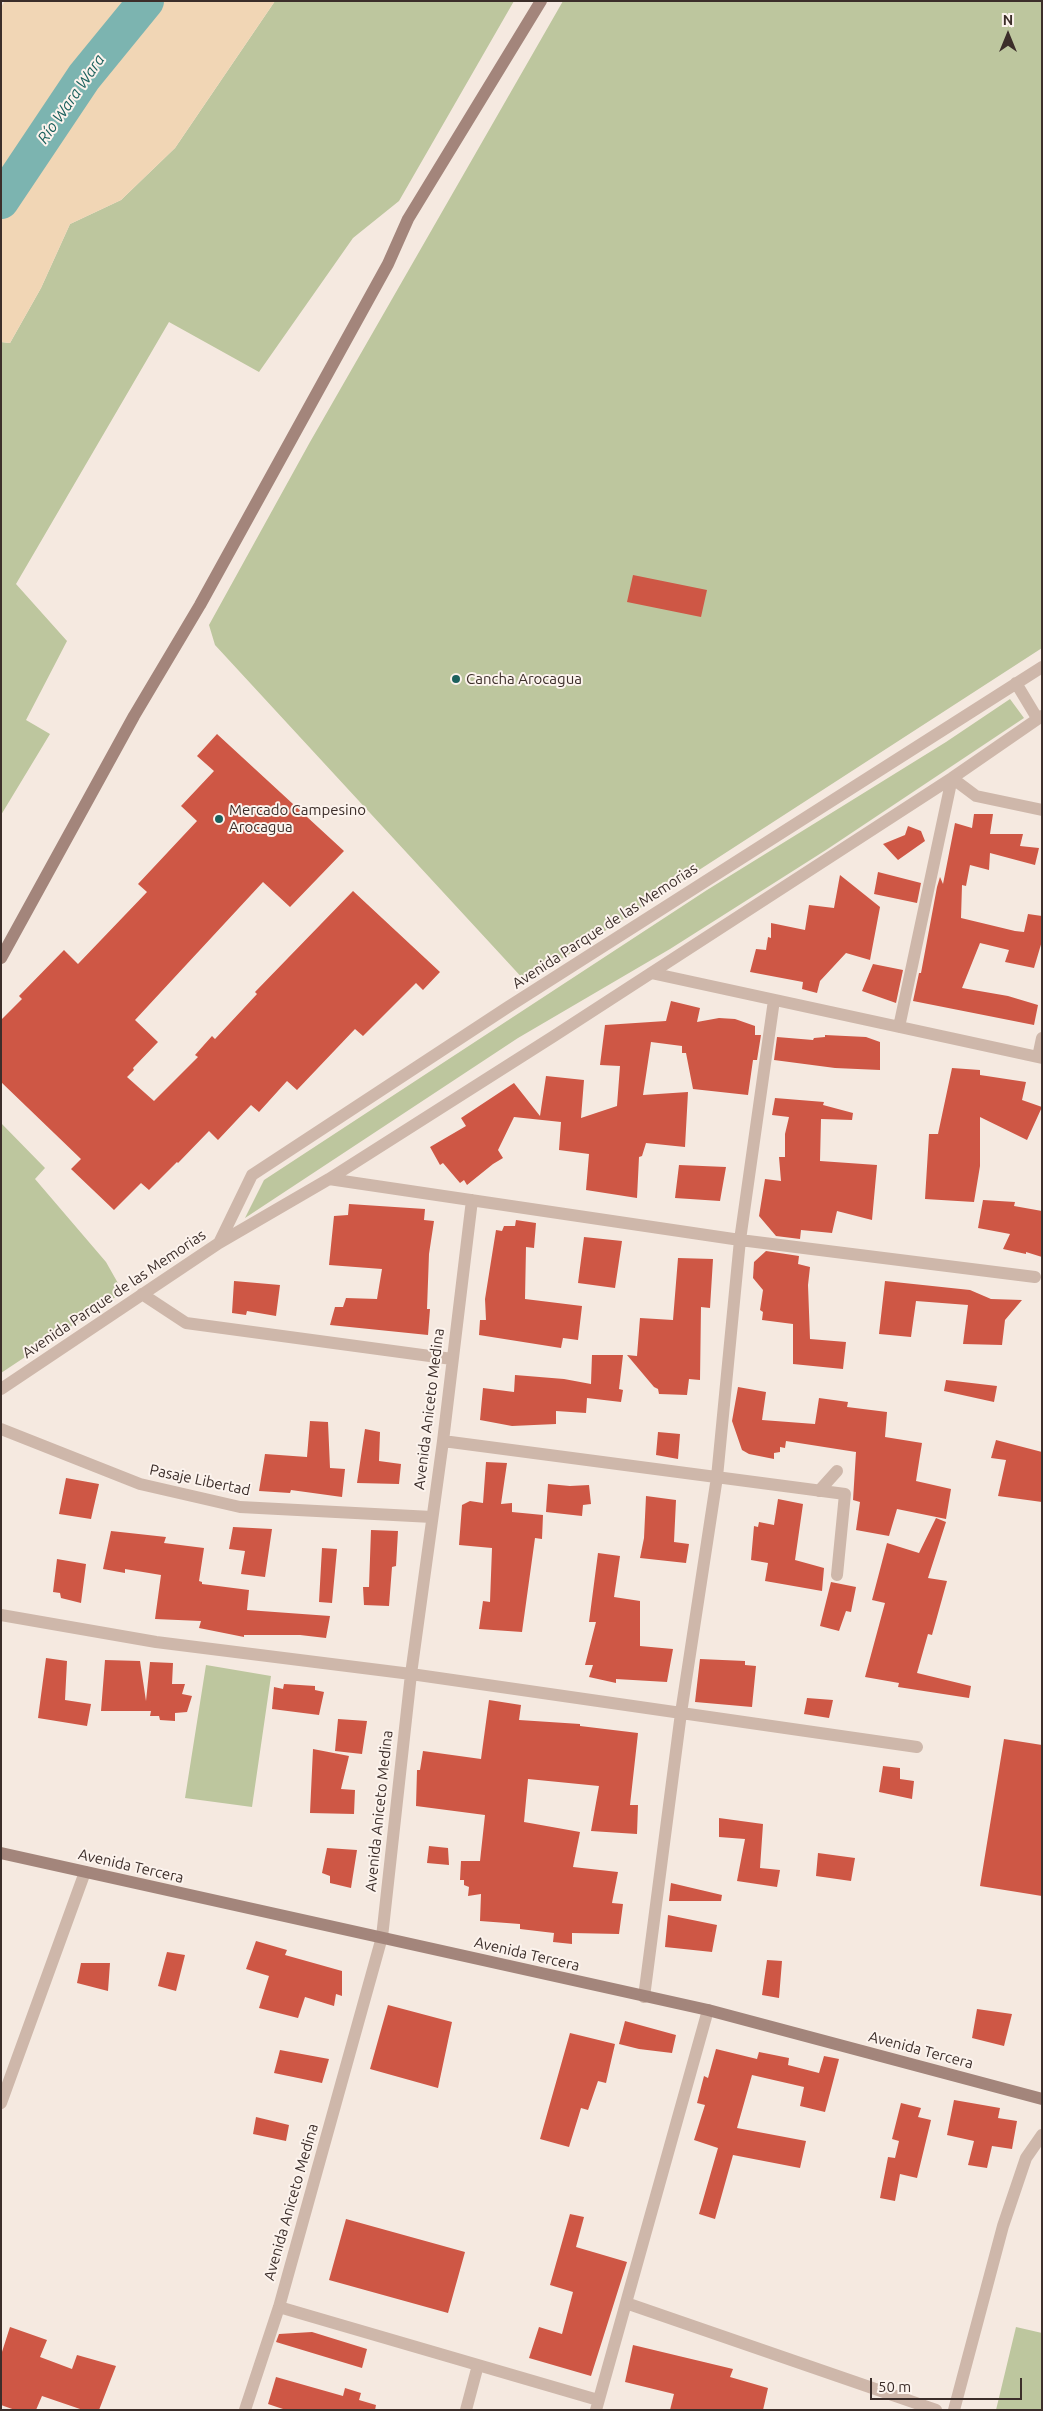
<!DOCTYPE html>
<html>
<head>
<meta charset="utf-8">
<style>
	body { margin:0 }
	#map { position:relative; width:1043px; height:2411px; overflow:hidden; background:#f5e9e0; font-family:Ubuntu,sans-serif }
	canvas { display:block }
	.frame { position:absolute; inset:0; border:2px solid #3c2e2a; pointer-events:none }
	.north { position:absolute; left:983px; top:10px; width:50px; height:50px; -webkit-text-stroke:4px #fcf3ed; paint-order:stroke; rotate:0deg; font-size:14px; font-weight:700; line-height:20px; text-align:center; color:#3c2e2a }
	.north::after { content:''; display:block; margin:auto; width:18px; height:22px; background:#3c2e2a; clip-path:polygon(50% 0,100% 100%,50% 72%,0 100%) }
	.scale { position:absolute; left:870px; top:2378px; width:152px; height:22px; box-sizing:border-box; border:2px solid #3c2e2a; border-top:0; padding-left:6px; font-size:15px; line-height:18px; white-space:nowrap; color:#3c2e2a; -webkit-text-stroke:4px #fcf3ed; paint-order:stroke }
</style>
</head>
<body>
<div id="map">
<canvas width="1043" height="2411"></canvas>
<div class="frame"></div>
<div class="north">N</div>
<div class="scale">50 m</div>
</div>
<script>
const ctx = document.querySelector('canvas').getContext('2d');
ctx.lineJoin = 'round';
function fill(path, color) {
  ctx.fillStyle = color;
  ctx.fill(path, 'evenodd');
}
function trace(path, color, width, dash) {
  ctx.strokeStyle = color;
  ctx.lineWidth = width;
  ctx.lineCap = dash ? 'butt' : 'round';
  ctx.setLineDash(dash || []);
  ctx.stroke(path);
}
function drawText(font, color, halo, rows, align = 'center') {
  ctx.font = font + ' Ubuntu,sans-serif';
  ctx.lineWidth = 4;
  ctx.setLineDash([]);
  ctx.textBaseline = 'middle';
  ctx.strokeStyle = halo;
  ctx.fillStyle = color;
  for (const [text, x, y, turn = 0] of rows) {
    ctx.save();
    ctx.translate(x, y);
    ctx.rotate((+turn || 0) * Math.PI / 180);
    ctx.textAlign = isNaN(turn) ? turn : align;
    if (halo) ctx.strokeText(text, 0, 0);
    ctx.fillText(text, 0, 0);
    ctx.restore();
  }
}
fill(new Path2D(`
	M275,1H514L399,201L353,238L259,372L169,322L16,584L67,641L26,720L50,734L1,815V342L10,343L41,288L70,224L121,200L175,148Z
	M563,1H1042V648L526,982L215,645L209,625L310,442Z
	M1010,699L1024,718L826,850L670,949L518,1038L245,1218L264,1180L707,890L946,742Z
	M1,1123L45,1168L35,1179L106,1262L123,1292L1,1373Z
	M206,1665L271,1676L252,1807L185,1798Z
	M1016,2327L1042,2333V2410H996Z`), '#bdc69e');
fill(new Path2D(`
	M5,1H275L175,148L121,200L70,224L41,288L10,343L1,342V7Z`), '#f1d6b5');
trace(new Path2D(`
	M1,201L84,77L146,1`), '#7cb4b0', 36);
fill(new Path2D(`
	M633,575L707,590L701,617L627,602Z
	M217,734L344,851L290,907L263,882L135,1020L158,1042L133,1068L134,1070L127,1077L154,1101L198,1057L195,1055L212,1036L215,1039L257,994L255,992L353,891L440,972L423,990L416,983L363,1036L355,1029L297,1090L287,1081L259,1112L251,1105L218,1140L209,1131L178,1163L177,1162L149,1190L141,1183L114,1210L71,1169L81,1159L1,1082V1020L22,999L19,996L64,950L78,964L147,892L138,884L197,821L181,806L214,771L197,756Z
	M974,814H993L990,834H1023L1020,846L1039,848L1035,865L990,853L989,870L970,865L966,886L962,885L961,918L1015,931L1024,932L1028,914L1042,916V941L1034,968L1005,962L1009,950L980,943L962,988L1008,996L1038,1005L1034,1025L913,1001L919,973H921L937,887L940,877L943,884L955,823L972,828Z
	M908,826L921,831L925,841L898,860L883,844L905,835Z
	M878,872L921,883L917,903L874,894Z
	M840,875L880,907L870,960L846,953L820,981L817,993L802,989L803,982L750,972L756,949L766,950L768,937L771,938V923L805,930L809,905L834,908Z
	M873,964L903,970L896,1003L862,991Z
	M671,1001L700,1008L697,1022L719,1018L735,1019L755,1026V1035H761L757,1060H753L748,1095L693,1089L686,1053H682V1046L651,1042L643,1095L688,1092L685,1147L646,1143L642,1156L639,1157L637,1198L586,1190L589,1154L559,1150L561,1122L514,1117L498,1150L503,1158L493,1164L467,1185L464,1180L460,1183L443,1163L440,1165L430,1147L466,1126L461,1118L514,1083L540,1116L546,1076L584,1080L581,1118L617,1106L620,1066L600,1065L605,1025L666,1021Z
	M825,1035L866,1037L880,1042V1070L835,1068L774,1060L777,1037L813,1040L814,1038L825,1037Z
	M952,1068L980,1070V1075L1026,1082L1022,1100L1042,1107L1027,1140L980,1117V1166L974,1202L925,1199L929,1134H938Z
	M775,1098L824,1102L823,1105L853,1113L852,1120L821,1119L820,1161L877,1165L872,1220L837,1211L832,1233L801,1230L800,1239L776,1236L759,1216L765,1179L781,1181L779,1157H785V1134L789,1117L772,1115Z
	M679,1165L726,1167L720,1201L675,1198Z
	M983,1200L1015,1202L1014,1206L1042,1211V1257L1026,1252V1254L1003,1249L1010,1234L978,1228Z
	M349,1204L425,1209L424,1220L434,1221L429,1254L427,1309H430L428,1335L330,1325L335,1307H343L346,1298L377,1299L382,1269L329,1265L334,1216L348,1215Z
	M516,1220L536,1223L534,1248L526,1247L525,1299L582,1306L578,1340L563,1338L561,1348L479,1335L480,1320H486L485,1299L496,1230L502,1231L504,1226H515Z
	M584,1237L622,1241L615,1288L578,1283Z
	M766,1251L799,1256L798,1264L810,1267L808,1285L810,1339L846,1342L843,1369L793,1364V1324L762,1320L763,1312L760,1310L763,1290L753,1278L754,1262Z
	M678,1258L713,1259L710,1308L701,1307L700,1380L689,1379L687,1395L659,1394L658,1389L654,1387L627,1355L637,1356L640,1318L673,1320Z
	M234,1281L280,1285L276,1316L247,1311L246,1315L232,1313Z
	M885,1281L970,1290L991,1299L1022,1300L1005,1320L1002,1345L963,1344L968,1305L916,1301L911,1337L879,1334Z
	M592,1355H623L619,1389L623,1390L621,1402L587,1398L586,1413L556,1411V1424L512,1426L480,1420L483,1388L514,1392L515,1375L564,1379L591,1384Z
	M946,1380L997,1386L994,1402L944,1391Z
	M738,1387L766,1392L762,1420L815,1424L819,1398L848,1402L847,1407L887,1412L885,1437L922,1443L916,1481L951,1489L946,1519L897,1509L889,1536L856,1530L860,1502L853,1500L856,1452L786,1441L785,1448L780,1447V1452L774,1453V1459L749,1454L742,1450L732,1421Z
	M310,1421L328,1422L330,1468L345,1469L342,1497L291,1490L290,1493L259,1491L265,1454L307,1457Z
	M365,1429L380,1432L379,1461L401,1464L399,1484L357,1483Z
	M658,1432L680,1434L678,1459L656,1455Z
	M996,1440L1042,1452V1502L998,1496L1006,1460L991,1458Z
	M486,1462L507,1463L501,1504L512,1503V1512L543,1515L542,1539L535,1538L522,1632L479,1629L483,1601L490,1602L492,1548L459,1545L462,1505L470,1501L483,1503Z
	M66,1478L99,1484L91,1519L59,1514Z
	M548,1484L570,1486L589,1485L591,1504L583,1505L582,1516L546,1512Z
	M646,1496L676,1500L674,1542L689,1544L686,1563L640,1558L644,1538Z
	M778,1499L803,1504L795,1560L824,1568L822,1591L765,1581L768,1563L751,1560L754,1526L758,1527L759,1522L774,1525Z
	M936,1518L946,1522L928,1578L947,1581L932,1635L928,1634L917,1673L971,1686L969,1698L898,1687L899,1683L865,1677L885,1603L872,1600L887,1543L919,1553Z
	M233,1527L272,1529L265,1577L241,1574L245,1551L229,1549Z
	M371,1530L398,1531L396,1566L392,1567L389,1606L364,1605L363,1587H369Z
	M111,1531L166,1537L164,1543L204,1548L199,1581L202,1582V1584L249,1590L247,1610L330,1616L326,1638L300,1635H244V1637L199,1628L201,1621L155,1619L161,1575L125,1569V1573L103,1569Z
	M322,1548L337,1549L332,1603L319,1602Z
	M598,1553L620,1556L614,1597L640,1601V1646L673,1649L667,1682L616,1679V1683L589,1677L593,1665H585L596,1622H589Z
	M57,1559L86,1564L81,1603L61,1598L60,1593L53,1592Z
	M831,1582L856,1587L851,1612L846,1611L839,1631L820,1626Z
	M46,1658L67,1661L65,1700L91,1704L87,1726L38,1718Z
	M700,1659L745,1661V1665L756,1666L752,1707L695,1702Z
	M105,1660L140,1661L146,1701L150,1662L173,1663L172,1684H185L182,1694L192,1696L187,1712L175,1713V1721L160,1720L159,1716H150L151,1711H101Z
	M284,1684L315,1686V1690L324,1692L319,1715L272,1709L274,1687L283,1689Z
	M807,1698L833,1700L829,1718L804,1714Z
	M489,1700L521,1705L519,1720L580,1724V1726L638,1733L630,1805H638L637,1834L591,1831L599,1786L528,1779L524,1822L580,1832L573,1867L618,1872L612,1903L623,1904L619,1934L572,1933V1944L553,1942L554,1933L520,1929V1924L480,1921L481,1894L468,1896L469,1887L464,1885V1880H460L461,1861H480L485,1815L416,1806L417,1770H420L423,1751L481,1759Z
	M338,1719L367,1721L362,1754L335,1751Z
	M1004,1739L1042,1745V1896L980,1886Z
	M313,1749L349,1756L341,1789L355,1790L354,1814L310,1813Z
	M883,1766L900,1768V1779L914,1781L912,1799L879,1792Z
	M719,1818L763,1824L760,1868L780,1870L777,1887L737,1881L745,1839L719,1837Z
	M429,1846L448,1848L449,1865L427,1863Z
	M327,1848L357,1850L351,1888L330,1883V1876L322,1873Z
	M818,1853L855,1858L851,1881L816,1876Z
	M671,1883L722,1895L721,1901H669Z
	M668,1915L717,1925L712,1952L665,1947Z
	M256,1941L287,1950L285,1955L342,1971V1996L336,1994L334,2006L305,1997L298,2018L259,2008L269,1976L246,1969Z
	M167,1952L185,1955L176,1991L158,1986Z
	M767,1960L782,1961L779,1998L762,1995Z
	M81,1963H110L108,1991L77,1983Z
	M388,2005L452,2022L438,2088L370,2069Z
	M977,2009L1012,2014L1004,2046L972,2038Z
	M625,2021L676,2035L672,2053L639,2049L619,2044Z
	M570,2033L615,2044L606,2083L598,2081L588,2110L581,2108L569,2147L540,2139Z
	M716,2049L757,2059L759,2052L789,2058L788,2065L819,2073L824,2056L839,2059L825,2112L800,2106L804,2087L752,2075L737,2128L806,2141L800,2168L733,2155L715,2219L699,2214L718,2148L694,2140L705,2105L697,2103L704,2076L708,2078Z
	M280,2050L329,2059L322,2083L274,2073Z
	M954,2100L1000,2108L998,2118L1017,2121L1012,2149L992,2146L987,2168L968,2165L974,2141L947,2135Z
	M901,2103L921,2108L918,2117L931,2120L917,2178L900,2174L895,2201L880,2198L888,2157L895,2158L899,2141L892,2139Z
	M256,2117L289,2125L286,2141L253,2134Z
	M570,2214L584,2217L576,2247L627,2262L591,2376L529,2358L539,2327L562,2334L573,2292L550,2285Z
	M346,2219L465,2252L448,2313L329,2280Z
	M10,2327L47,2340L40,2357L72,2369L77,2355L116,2366L99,2410H83L42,2396L36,2410H15L1,2405V2355Z
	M312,2332L367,2349L362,2368L276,2342L279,2334Z
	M633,2345L733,2369L730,2377L768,2388L763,2410H670L674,2394L625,2382Z
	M276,2377L343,2396L345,2388L361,2393L359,2400L376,2405L375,2410H286L268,2404Z`), '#ce5745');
trace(new Path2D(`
	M1016,683L1037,718
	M651,973L1042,1058
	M899,1027L952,778L976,796L1042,810
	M1038,1057L1042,1038
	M329,1179L740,1240L1035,1277
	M219,1243L252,1175L508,1007L1042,667
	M142,1294L186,1323L452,1359
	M1,1389L219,1243L329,1179L554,1036L952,778L1042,716
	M1,1429L140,1484L240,1507L432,1517
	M443,1441L845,1494L837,1575
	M819,1491L837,1471
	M1,1615L156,1642L411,1674L917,1747
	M644,1997L681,1713L717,1477L740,1240L774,1000
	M1,2103L85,1872
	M626,2303L936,2410
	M279,2307L598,2400
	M245,2410L279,2307L382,1937L411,1674L443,1441L472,1200
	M466,2410L478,2365
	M596,2410L708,2010
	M954,2410L1003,2226L1026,2158L1042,2135`), '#ceb7aa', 12);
trace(new Path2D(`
	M1,958L134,716L200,605L388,264L408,219L541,1
	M1,1853L708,2010L1042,2099`), '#a3857b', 12);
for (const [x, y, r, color] of [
	[456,679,5,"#1c615d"],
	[219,819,5,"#1c615d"]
]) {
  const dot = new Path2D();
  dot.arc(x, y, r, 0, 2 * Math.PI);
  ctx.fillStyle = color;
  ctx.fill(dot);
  trace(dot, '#fcf3ed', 2);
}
drawText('15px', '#3c2e2a', '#fcf3ed', [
	["Cancha Arocagua",466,679],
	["Mercado Campesino",229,810],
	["Arocagua",229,827]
], 'left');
drawText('15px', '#3c2e2a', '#fcf3ed', [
	["Avenida Parque de las Memorias",605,926,-33],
	["Avenida Parque de las Memorias",114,1294,-34],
	["Avenida Aniceto Medina",429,1409,-83],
	["Pasaje Libertad",200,1480,12],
	["Avenida Aniceto Medina",379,1811,-84],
	["Avenida Tercera",131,1866,13],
	["Avenida Tercera",527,1954,13],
	["Avenida Tercera",921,2050,15],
	["Avenida Aniceto Medina",291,2202,-74]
]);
drawText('italic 16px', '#1c615d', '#fcf3ed', [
	["Río Wara Wara",71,99,-55]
]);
</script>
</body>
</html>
